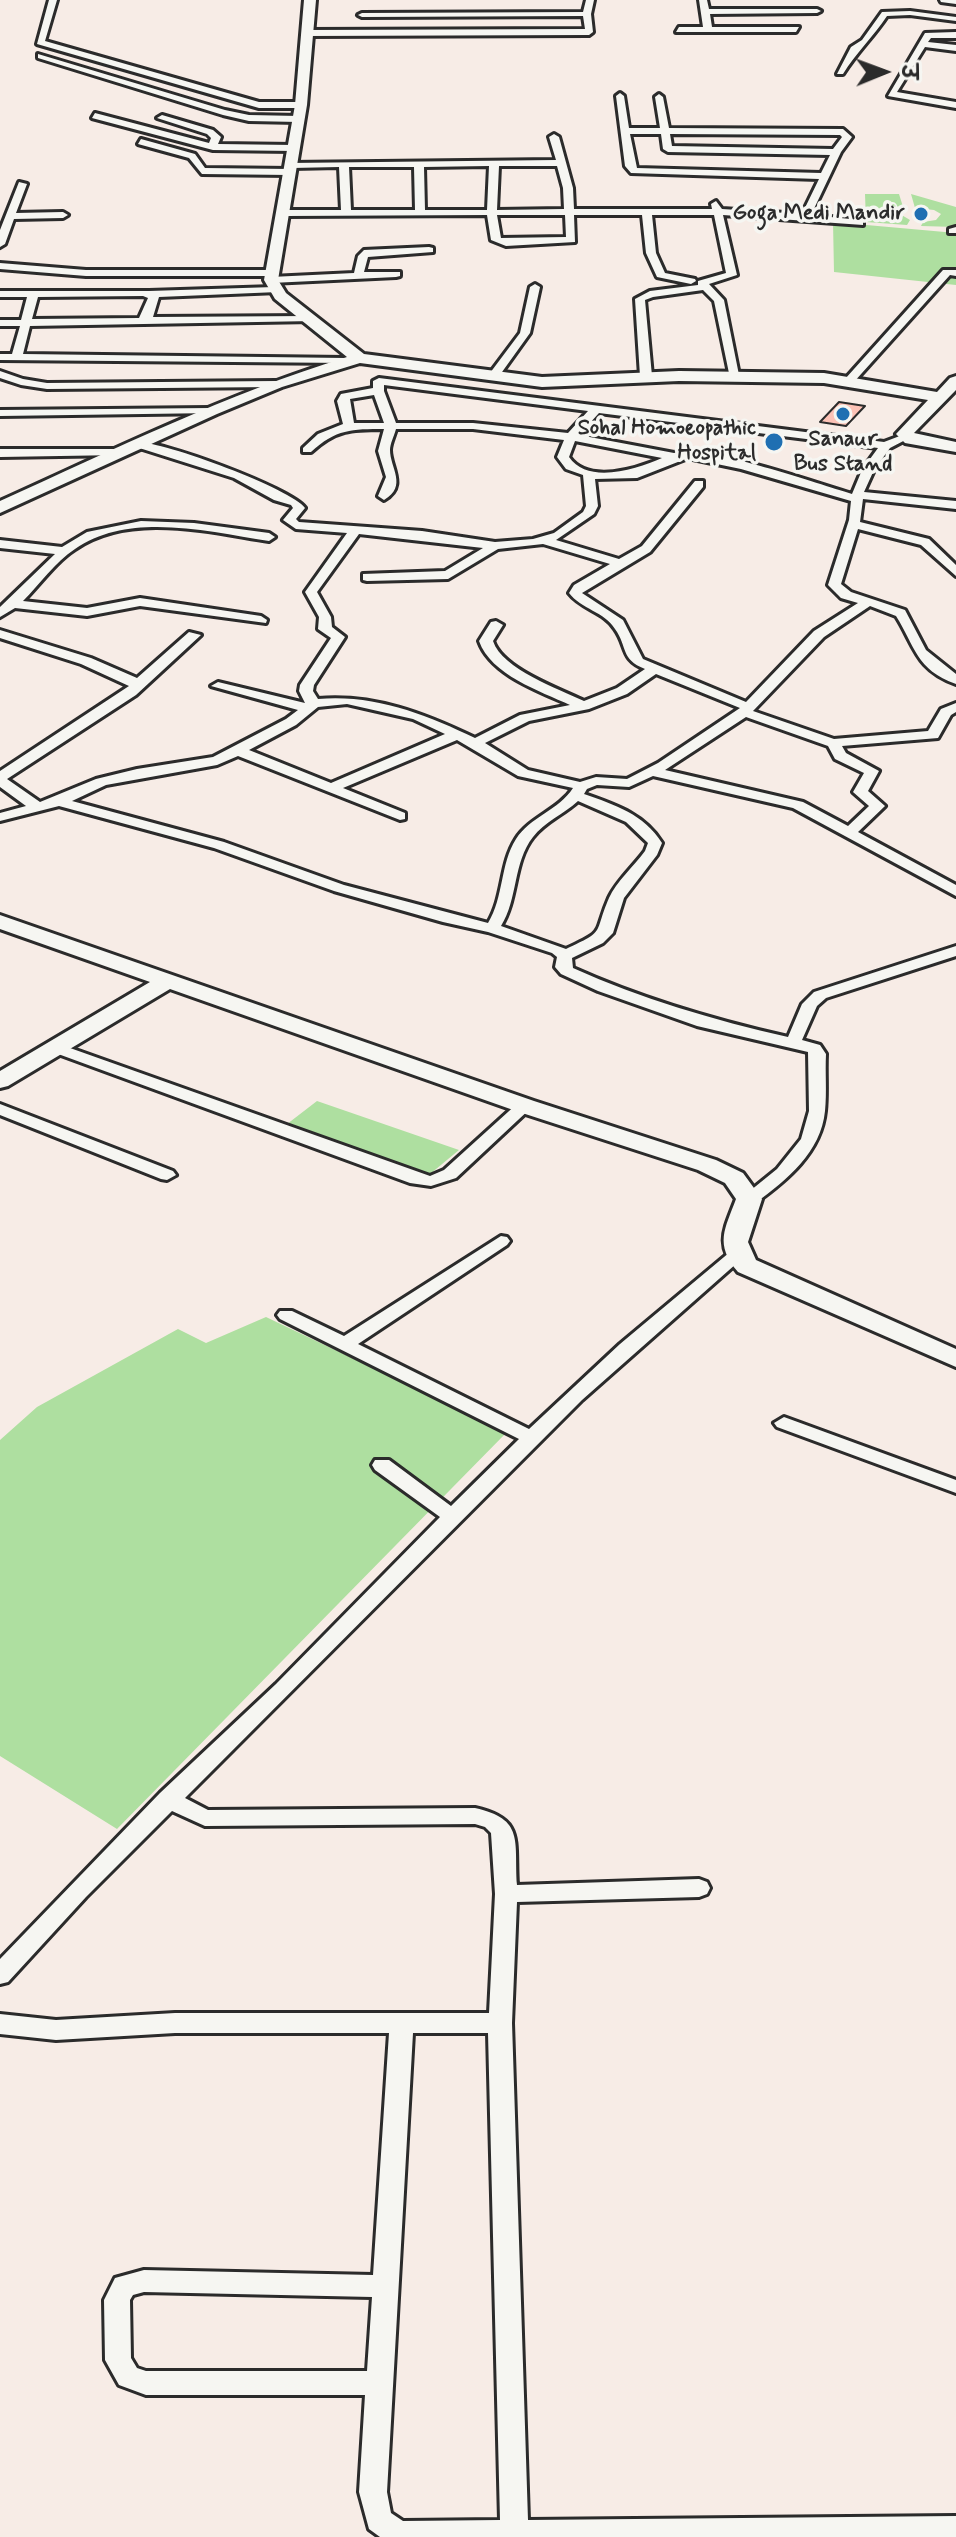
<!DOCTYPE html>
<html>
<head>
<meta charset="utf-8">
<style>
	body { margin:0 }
	#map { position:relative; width:956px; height:2537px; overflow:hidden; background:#f7ece6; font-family:Mynerve,"Playpen Sans Deva",sans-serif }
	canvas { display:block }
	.north { position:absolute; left:844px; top:32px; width:80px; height:80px; -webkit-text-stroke:6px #f6f6f2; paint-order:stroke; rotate:89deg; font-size:22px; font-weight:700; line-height:32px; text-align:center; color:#2b2b2b }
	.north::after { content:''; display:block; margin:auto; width:28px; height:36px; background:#2b2b2b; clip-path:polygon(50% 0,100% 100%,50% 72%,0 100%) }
</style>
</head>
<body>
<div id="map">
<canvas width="956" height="2537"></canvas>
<div class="north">उ</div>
</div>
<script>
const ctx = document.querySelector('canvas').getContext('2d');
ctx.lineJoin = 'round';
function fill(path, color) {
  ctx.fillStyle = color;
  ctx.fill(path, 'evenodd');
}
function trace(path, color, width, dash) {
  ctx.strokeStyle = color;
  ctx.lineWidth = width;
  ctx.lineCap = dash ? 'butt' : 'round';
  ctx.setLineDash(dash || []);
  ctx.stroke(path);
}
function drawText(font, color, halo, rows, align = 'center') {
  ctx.font = font + ' Mynerve,sans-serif';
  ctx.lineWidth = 7;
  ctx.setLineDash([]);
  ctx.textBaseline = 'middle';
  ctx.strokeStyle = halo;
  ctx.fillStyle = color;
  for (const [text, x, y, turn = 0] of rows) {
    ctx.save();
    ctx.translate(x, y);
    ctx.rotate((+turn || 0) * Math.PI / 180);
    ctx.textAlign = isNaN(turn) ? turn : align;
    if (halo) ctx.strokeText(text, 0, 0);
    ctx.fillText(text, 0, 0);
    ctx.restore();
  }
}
fill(new Path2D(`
	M865,194H899L904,210L900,214L910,220L907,225L866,222Z
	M911,194L956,207V227L921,226L923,222L936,220L941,214L934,210L915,208Z
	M833,222L956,233V285L834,272Z
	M317,1101L459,1150L418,1184L278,1131Z
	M266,1317L507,1432L117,1829L0,1756V1440L37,1407L178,1329L206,1343Z`), '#aedfa0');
const building = new Path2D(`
	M839,402L865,406L846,426L820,422Z`);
fill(building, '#fdc2b6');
trace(building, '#2b2b2b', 2);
const street = new Path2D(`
	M49,0H57L45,41L259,102H301L305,105L301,108H259L37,44Z
	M586,0H594L591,14L593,32L589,35L307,36L303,33L307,30L585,29L583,16L362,17L358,15L362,13L583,12Z
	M699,0H707L709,9H817L821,11L817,13L710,14L712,27H799L796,32H676L679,27H703Z
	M940,0H956V4L941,2Z
	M910,11L956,17V21L910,15L887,16C873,37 856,53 843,74H837L851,47L862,40L882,12Z
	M956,32V38H931L928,42L956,45V51L925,47L897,92L956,102V108L888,96L925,33Z
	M38,54L225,110L249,115L299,116L304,119L299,122L249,121L223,115L38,58Z
	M620,93L624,96L629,128H660L655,97L659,94L663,97L669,128L843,129L852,137L841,152L811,215L860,220L863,221V225L723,215L737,275L709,284L724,300L740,380L730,378L714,301L703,290L653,297L645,300L652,376L646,379L640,376L635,299L650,291L698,285V281L726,273L714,215H652L656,253L665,273L695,279L696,281L691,284L657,277L646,253L642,215H574L575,242L506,246L491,240L487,215L285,216L280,213L285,210H341L339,167L292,168L289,167V163L556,160L549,137L554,134L559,137L573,188L574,209H712L711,204L716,201L722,209L802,214L819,179L631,173L625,166L616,96ZM630,134H661L663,149L668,152L830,155L821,173L637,168ZM670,134L840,135L842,137L833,149L672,146ZM489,166L487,210H425L424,167ZM499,166H557L563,188L564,209L497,210ZM349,167H414L415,210H351ZM497,215H565L566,237L501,238Z
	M95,113L209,143L211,138L207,134L157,118L162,115L213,130L221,137L218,144L294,145L299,148L294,151L213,150L92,118Z
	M141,139L195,154L205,168L290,169L295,172L290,175L202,174L189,158L138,144Z
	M19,182L27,184L16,213L63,212L68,215L63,218L14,219L5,244L0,247V230Z
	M956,227V233H949V229Z
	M429,247L433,248V252L368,257L364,272H400V276L396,277L271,283L266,280L271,277L354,273L358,256L364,250Z
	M0,263L86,270H272L277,273L272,276H86L0,269Z
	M943,270H956V276L950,275L853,383H845V379Z
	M535,284L540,287L530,333L497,379H489L487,377L520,333L530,287Z
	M274,287L279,290L278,292L159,297L153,317L310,316L314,317V321L30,326L23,354L345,358L350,361L349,363L0,360V354H12L20,326H0V320H21L27,297H0V291H149ZM143,296L148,298L139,318L32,319L38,297Z
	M0,371L23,379L47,383L276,381L282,384L276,387L47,389L21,385L0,378Z
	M379,378L884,442L905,434L911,437L890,448L874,470L864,492L956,501V509L863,499L860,522L929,539L956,565V576L921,545L858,529L841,584L851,592L905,610L926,650L956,674V684C916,670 915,646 896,616L870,606L824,637L753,711L834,739L928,731L941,709L956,703V712L951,715L938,738L842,746L846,753L879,771L868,791L885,806L858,832L956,885V896L793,808L653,776L629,787L597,785L587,789L584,794C615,805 644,814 662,843L657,855L624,898L613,933L603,943L572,958L573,968C642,999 713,1020 788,1037L802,1004L814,992L956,946V956L826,998L817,1006L802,1040L820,1045L826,1054C825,1073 827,1092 825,1111C821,1152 787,1180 755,1203L749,1204L740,1199L777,1169L801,1139L809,1111L808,1052L697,1026L598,991L561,974L555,967L557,957L552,953L488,932L443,922L334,891L214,848L59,806L0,821V813L26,806L0,787V771L129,686L81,664L0,638V630L91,658L137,678L189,632L201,635L136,695L7,779L40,802L96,779L137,769L213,757L286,719L298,710L211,686L218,682L305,703L299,691L300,685L331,638L318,629L319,617L305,592L347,533L296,529L283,520L293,508L291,505L274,500L234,478L133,446V442C158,439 292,489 305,508L296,519L299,522L422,531L495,542L533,539L554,533L583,512L586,506L583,475L566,469L557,457L564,440L473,429H396C394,436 390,444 390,450C390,468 408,486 384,500L378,496L386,477L378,451L384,429C352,429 336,429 311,452H303V448L318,434L343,424L337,401L341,394L373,388V381ZM384,385L588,411L568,433L473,423H396L384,391ZM374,395L384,423H354L350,399ZM599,413L878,448L862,470L852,494C811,482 711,446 674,453L579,435ZM575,441L662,458C637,469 588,485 569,457ZM688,458L741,469L851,501L849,520L828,585L841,598L858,603L814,631L746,702L643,659L623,620L582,593L650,552L703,487V481H695L642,546L619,559L556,540L594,514L598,506L595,479L637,478ZM359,534L483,548L445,571L363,574V580L367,581L448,579L498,549L543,544L610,564L574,585L569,593C581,609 605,612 615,629C628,647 620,659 645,669L617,688L584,701C559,689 502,669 493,641L503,625L496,621L491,622L479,641C491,675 540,691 570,705L520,715L475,738C425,714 374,694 318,699L313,691L314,685L345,637L332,627L331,617L317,592ZM656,674L740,708L658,763L627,779L596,777L580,782L528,770L485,743L529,721L589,709L627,694ZM347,704L413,719L445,734L331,783L249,750L296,725L318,707ZM746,717L828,746L835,759L864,773L853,792L869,806L848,826L803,802L665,770ZM457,740L518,776L573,788C559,810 530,817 516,839C500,864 504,897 488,923L344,885L224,842L72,801L106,785L217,765L238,756L400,820L405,819V813L343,788ZM578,801L626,822L648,843L645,851C634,866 616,882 609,898C593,935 607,930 566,949L501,926C518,899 513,862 533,837C544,822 564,814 578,801Z
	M211,408L217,411L215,413L0,416V410Z
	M0,449H120L126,452L120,455L0,457Z
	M141,521L194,523L269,533L275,537L269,541C209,532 130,511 75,549C55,562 40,584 23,601L87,608L140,598L261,616L267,620L266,623L140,606L87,616L15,608L0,617V607L55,554L0,548V540L62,547L87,532Z
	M56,1043L430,1176L444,1170L519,1102L525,1101L533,1106L456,1178L431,1186L410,1183L50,1051L48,1048L50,1045Z
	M0,1104L173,1171L176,1175L167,1180L161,1179L0,1115Z
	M501,1236L507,1237L510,1241L507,1245L358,1344L529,1429L620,1344L730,1252L736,1251L745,1256L582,1400L185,1798L208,1810L475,1808C525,1819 514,1841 517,1885L699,1879L707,1882L710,1888L707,1894L699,1897L517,1902L512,2023L528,2520L956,2516V2537H380L369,2529L359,2492L365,2395H146L119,2385L105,2360L104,2300L115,2278L144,2270L373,2275L389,2033H175L56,2040L0,2034V2014L56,2020L175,2013H489L495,1894L491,1833L485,1827L475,1824L205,1826L172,1811L86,1897L8,1982L0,1984V1959L160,1793L276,1684L440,1517L375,1470L372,1465L375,1460H389L451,1506L519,1439L280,1319L277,1315L280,1311H292L344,1336ZM413,2033H488L500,2520L403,2521L391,2513L387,2492ZM144,2292L372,2297L367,2371H146L137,2368L131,2358L130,2300L133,2295Z
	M784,1417L956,1480V1493L777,1427L774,1423Z`);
const secondary = new Path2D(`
	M304,0H316L307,105L278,280L286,293L364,354L542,377L679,371L824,373L937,392L950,378L956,376V390L914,433L956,442V452L905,443L896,434L928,400L824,383L679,381L542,387L360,363L282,387L217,414L0,513V501C115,449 227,394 347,357L275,299L264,280L295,105Z
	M0,915L534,1101L716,1160L743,1173L762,1199L748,1242L756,1260L956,1349V1367L738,1272C714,1244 725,1229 736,1199L725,1183L698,1170L516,1111L170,989L8,1086L0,1088V1071L150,982L0,929Z`);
trace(street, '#2b2b2b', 6);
trace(secondary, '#2b2b2b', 6);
fill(street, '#f6f6f2');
fill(secondary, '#f6f6f2');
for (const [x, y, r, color] of [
	[921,214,8,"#1f6fb2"],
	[843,414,8,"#1f6fb2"],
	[774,442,10,"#1f6fb2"]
]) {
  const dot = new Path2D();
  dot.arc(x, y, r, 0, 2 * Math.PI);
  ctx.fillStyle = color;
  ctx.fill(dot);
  trace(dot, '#f6f6f2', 3);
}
drawText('bold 22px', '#2b2b2b', '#f6f6f2', [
	["Goga Medi Mandir",905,214],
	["Sohal Homoeopathic",756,429],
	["Hospital",756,454],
	["Sanaur",843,440,"center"],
	["Bus Stand",843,465,"center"]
], 'right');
</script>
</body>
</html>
